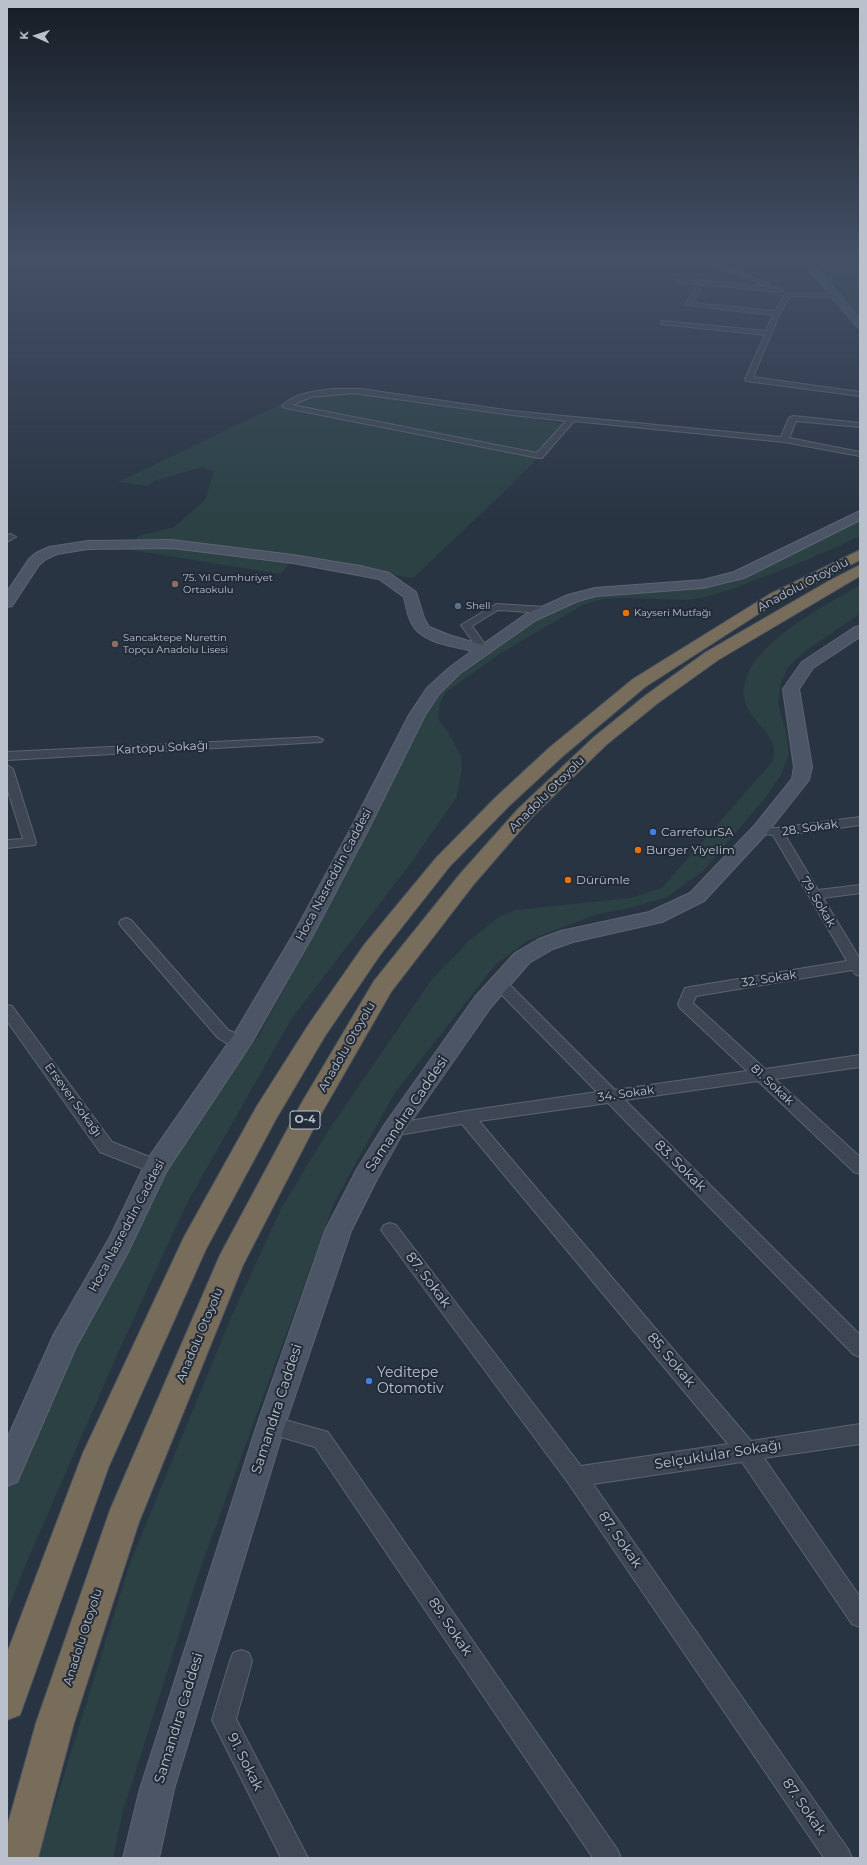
<!DOCTYPE html>
<html>
<head>
<meta charset="utf-8">
<style>
	body { margin:0 }
	#map { position:relative; width:867px; height:1865px; overflow:hidden; background:#293443; font-family:Montserrat,sans-serif }
	canvas { display:block }
	.frame { position:absolute; inset:0; border:8px solid #bbc1cc; pointer-events:none }
	.north { position:absolute; left:16px; top:16px; width:40px; height:40px; -webkit-text-stroke:3px #222b38; paint-order:stroke; rotate:273deg; font-size:11px; font-weight:700; line-height:16px; text-align:center; color:#bbc1cc }
	.north::after { content:''; display:block; margin:auto; width:14px; height:18px; background:#bbc1cc; clip-path:polygon(50% 0,100% 100%,50% 72%,0 100%) }
</style>
</head>
<body>
<div id="map">
<canvas width="867" height="1865"></canvas>
<div class="frame"></div>
<div class="north">K</div>
</div>
<script>
const ctx = document.querySelector('canvas').getContext('2d');
ctx.lineJoin = 'round';
function fill(path, color) {
  ctx.fillStyle = color;
  ctx.fill(path, 'evenodd');
}
function trace(path, color, width, dash) {
  ctx.strokeStyle = color;
  ctx.lineWidth = width;
  ctx.lineCap = dash ? 'butt' : 'round';
  ctx.setLineDash(dash || []);
  ctx.stroke(path);
}
function drawText(font, color, halo, rows, align = 'center') {
  ctx.font = font + ' Montserrat,sans-serif';
  ctx.lineWidth = 4;
  ctx.setLineDash([]);
  ctx.textBaseline = 'middle';
  ctx.strokeStyle = halo;
  ctx.fillStyle = color;
  for (const [text, x, y, turn = 0] of rows) {
    ctx.save();
    ctx.translate(x, y);
    ctx.rotate((+turn || 0) * Math.PI / 180);
    ctx.textAlign = isNaN(turn) ? turn : align;
    if (halo) ctx.strokeText(text, 0, 0);
    ctx.fillText(text, 0, 0);
    ctx.restore();
  }
}
fill(new Path2D(`
	M812,259H860V320Z
	M356,392L571,425L502,494L413,578L185,543L135,541L138,536L174,527L205,500L214,472L202,467L154,481L147,486L118,482L279,405H294V404L330,393Z
	M860,519V536C824,553 788,568 750,582C729,590 709,598 686,600L624,598L602,599L583,605L501,653L446,692L440,703L438,719L450,735L461,756L462,770L456,798L411,863L292,1018L187,1203L117,1355L22,1573L7,1613V1491L37,1421L163,1166L259,1035L313,936L419,719L437,693L458,673L520,629L567,603L592,596L639,591H670L725,584L746,578L783,558Z
	M112,547L179,548L290,563L281,574Z
	M860,585V614L805,651L787,668L781,683L778,703L786,732L789,754L782,773L765,798L703,871L667,897L634,907L595,915L527,941L496,964L394,1094L334,1203L198,1575L123,1811L113,1858H38L130,1563L232,1315L282,1207L328,1131L432,979L470,940L500,916L516,910L630,898L662,888L772,762C773,758 775,754 774,750C773,736 754,721 748,709C722,656 825,606 860,585Z`), '#2b4144');
const street = new Path2D(`
	M699,259H708L769,284L764,285Z
	M680,279L780,288L783,290L780,292L678,282L677,281Z
	M697,288L700,290L692,303L775,311L786,293L837,294V296L835,297L790,296L780,313L753,377L860,392V396L746,381L745,379L765,335L661,324V322L663,321L766,331L773,315L686,305L685,304L695,289Z
	M333,389H361L512,411L781,437L789,418L793,416L860,423V427L796,421L789,438L860,452V456L784,442L574,421L542,458H539L286,408L282,406C294,393 316,391 333,389ZM353,393L512,415L566,421L537,453L292,405L311,397Z
	M11,534L16,537L7,542V535Z
	M496,604L545,607L550,610L545,613L498,610L472,626L489,650L488,652H480L461,625Z
	M317,737L323,740L321,742L7,760V752Z
	M7,765L13,769L36,842L35,845L7,848V840L23,839L7,788Z
	M860,817V825L785,835L818,890L860,885V893L823,898L860,959V976L855,974L852,970L696,996L693,1003L765,1069L860,1055V1067L775,1079L860,1157V1174L854,1172L758,1081L625,1100L860,1335V1357L853,1354L608,1103L479,1121L751,1441L860,1424V1444L764,1458L860,1597V1627L852,1624L742,1462L593,1484L848,1849L852,1858H824L569,1484L381,1230L384,1225L390,1223L396,1225L581,1466L728,1444L462,1124L393,1136L387,1134L385,1130L387,1126L393,1124L466,1111L597,1092L495,988L493,984L495,980L500,979L505,980L615,1090L747,1071L680,1008L678,1004L685,988L690,987L847,961L773,835L764,834L763,831L764,828H777Z
	M126,918L131,920L228,1030L246,1038L249,1042L246,1046C236,1049 226,1043 218,1038L121,926L119,923L121,920Z
	M7,1005L12,1006L112,1142L162,1162L164,1167L162,1172L156,1174L100,1152L7,1021Z
	M271,1416L328,1432L617,1849L621,1858H593L315,1447L264,1432L261,1425L264,1418Z
	M241,1650L249,1653L252,1661L236,1719L308,1858H281L212,1720L230,1661L233,1653Z`);
const secondary = new Path2D(`
	M805,259H813L817,268L860,319V328L857,327L810,271Z
	M860,511V520L744,578L703,588L596,596L578,601L536,620L459,674L439,694L425,715L368,830L313,935L252,1042L166,1172L128,1252L75,1349L17,1482L7,1486V1439L54,1334L110,1237L147,1160L233,1036L293,935L350,830L409,715L427,688L449,668L472,651C453,646 422,643 412,624C407,615 406,606 404,597L379,579L293,563L172,548L88,549L57,554L46,559L39,565L12,606L7,607V592L29,559L36,553L49,547L88,541L172,540L293,555L360,566L389,573L416,592L424,618L429,627L449,635L482,645L526,614L568,595L595,588L703,580L734,572Z
	M860,626V637L813,668L799,689L812,767L809,780L767,833L704,901L662,922L573,942L553,949L529,963L491,1007L401,1136L376,1181L351,1231L285,1425L174,1789L159,1858H123L140,1789L257,1425L325,1231L357,1169L385,1124L475,997L515,953L539,939L561,931L649,912L690,893L755,825L792,779L794,767L783,689L802,662L855,627Z`);
const highway = new Path2D(`
	M860,550V560L780,600L645,687L563,756L509,806L450,866L380,955L325,1036L276,1119L206,1249L109,1466L20,1715L7,1720V1653L83,1453L184,1237L257,1106L309,1024L364,945L436,858L495,798L549,748L633,679L770,594Z
	M860,565V576L718,660L658,703L606,745L532,817L474,884L391,992L321,1114L243,1265L139,1522L74,1723L38,1858H7V1827L36,1723L110,1510L220,1255L301,1104L374,981L460,874L518,809L594,737L646,695L706,652L827,582Z`);
trace(street, '#5c6470', 2);
trace(secondary, '#5c6470', 2);
trace(highway, '#48515d', 2);
fill(street, '#3d4652');
fill(secondary, '#4c5565');
fill(highway, '#786d5b');
const sky = ctx.createLinearGradient(0, 0, 0, 520);
sky.addColorStop(0, '#171d25');
sky.addColorStop(0.5, '#435066');
sky.addColorStop(1, '#43506600');
ctx.fillStyle = sky;
ctx.fillRect(0, 0, 867, 520);
for (const [x, y, r, color] of [
	[175,584,4,"#8d6e63"],
	[458,606,4,"#5c6f8a"],
	[626,613,4,"#e8710a"],
	[115,644,4,"#8d6e63"],
	[653,832,4,"#3f7fe0"],
	[638,850,4,"#e8710a"],
	[568,880,4,"#e8710a"],
	[369,1381,4,"#3f7fe0"]
]) {
  const dot = new Path2D();
  dot.arc(x, y, r, 0, 2 * Math.PI);
  ctx.fillStyle = color;
  ctx.fill(dot);
  trace(dot, '#222b38', 1.5);
}
drawText('10px', '#bbc1cc', '#222b38', [
	["75. Yıl Cumhuriyet",183,578],
	["Ortaokulu",183,590],
	["Shell",466,606],
	["Kayseri Mutfağı",634,613],
	["Sancaktepe Nurettin",123,638],
	["Topçu Anadolu Lisesi",123,650]
], 'left');
for (const [x, y, w] of [
	[305,1120,30]
]) {
  const box = new Path2D();
  box.roundRect(x - w / 2, y - 9, w, 18, 3);
  ctx.fillStyle = '#222b38';
  ctx.fill(box);
  trace(box, '#bbc1cc', 1);
}
drawText('bold 11px', '#bbc1cc', null, [
	["O-4",305,1120]
]);
drawText('12px', '#bbc1cc', '#222b38', [
	["Anadolu Otoyolu",803,585,-28],
	["Kartopu Sokağı",162,748,-3],
	["Anadolu Otoyolu",547,794,-45],
	["28. Sokak",810,828,-8],
	["Hoca Nasreddin Caddesi",334,875,-62],
	["79. Sokak",818,902,59],
	["32. Sokak",769,979,-9],
	["Anadolu Otoyolu",347,1047,-60],
	["81. Sokak",772,1085,43],
	["34. Sokak",626,1094,-8],
	["Ersever Sokağı",73,1100,54],
	["Hoca Nasreddin Caddesi",127,1226,-62],
	["Anadolu Otoyolu",200,1335,-67],
	["Anadolu Otoyolu",83,1637,-72]
]);
drawText('12px', '#bbc1cc', '#222b38', [
	["CarrefourSA",661,832],
	["Burger Yiyelim",646,850],
	["Dürümle",576,880]
], 'left');
drawText('14px', '#bbc1cc', '#222b38', [
	["Samandıra Caddesi",407,1114,-56],
	["83. Sokak",680,1166,45],
	["87. Sokak",428,1280,53],
	["85. Sokak",671,1360,50],
	["Samandıra Caddesi",277,1409,-72],
	["Selçuklular Sokağı",718,1455,-9],
	["87. Sokak",620,1540,55],
	["89. Sokak",450,1627,56],
	["Samandıra Caddesi",179,1718,-73],
	["91. Sokak",245,1762,63],
	["87. Sokak",804,1807,55]
]);
drawText('14px', '#bbc1cc', '#222b38', [
	["Yeditepe",377,1373],
	["Otomotiv",377,1389]
], 'left');
</script>
</body>
</html>
